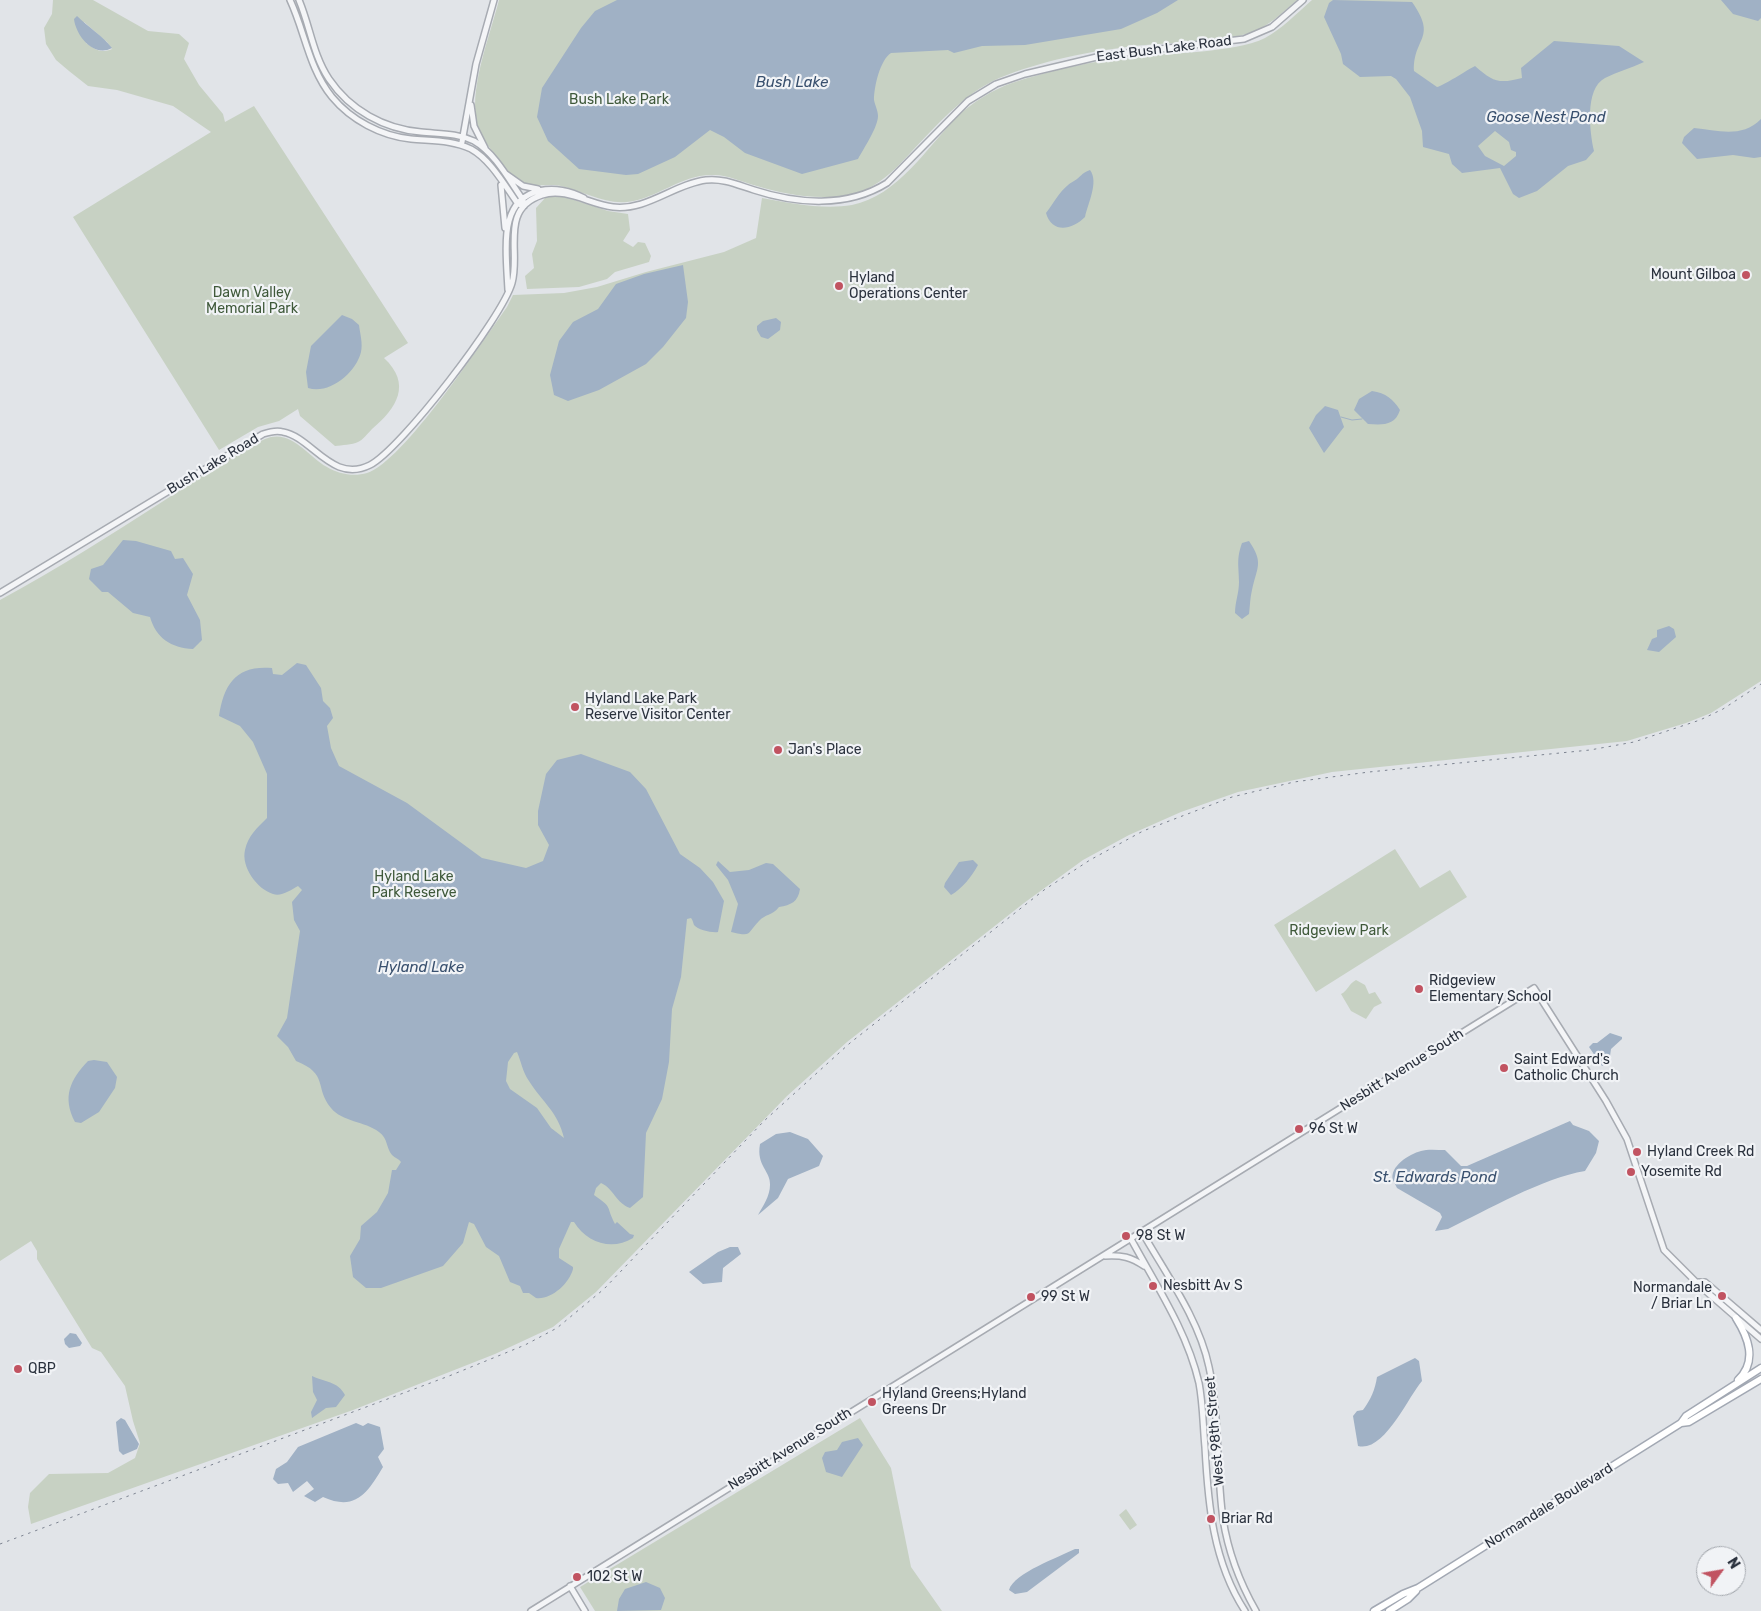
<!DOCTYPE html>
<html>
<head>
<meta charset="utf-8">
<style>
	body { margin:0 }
	#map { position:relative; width:1761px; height:1611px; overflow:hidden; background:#e1e4e8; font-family:Rubik,sans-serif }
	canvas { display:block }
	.north { position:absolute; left:1696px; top:1546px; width:50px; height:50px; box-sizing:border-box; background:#f1f3f6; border:1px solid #a2a6ac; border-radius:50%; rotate:58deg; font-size:14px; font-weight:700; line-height:20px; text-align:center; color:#2b323e }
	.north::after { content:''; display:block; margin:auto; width:18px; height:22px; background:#c15361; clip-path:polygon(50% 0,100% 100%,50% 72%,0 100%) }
</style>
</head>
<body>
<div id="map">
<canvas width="1761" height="1611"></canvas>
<div class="north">N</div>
</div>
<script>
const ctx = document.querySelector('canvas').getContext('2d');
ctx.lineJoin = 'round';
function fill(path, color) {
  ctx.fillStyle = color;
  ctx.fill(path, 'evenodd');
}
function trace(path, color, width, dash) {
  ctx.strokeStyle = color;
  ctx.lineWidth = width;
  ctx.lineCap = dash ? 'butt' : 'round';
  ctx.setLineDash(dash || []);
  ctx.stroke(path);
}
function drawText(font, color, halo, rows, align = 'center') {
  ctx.font = font + ' Rubik,sans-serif';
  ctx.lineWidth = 4.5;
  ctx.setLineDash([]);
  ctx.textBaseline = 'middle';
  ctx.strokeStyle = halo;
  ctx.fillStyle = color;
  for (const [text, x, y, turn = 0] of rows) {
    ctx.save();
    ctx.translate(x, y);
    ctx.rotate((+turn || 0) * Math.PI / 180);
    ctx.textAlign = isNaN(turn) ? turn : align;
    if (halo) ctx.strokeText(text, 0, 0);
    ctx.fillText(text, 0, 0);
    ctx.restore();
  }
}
fill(new Path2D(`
	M53,0H93L148,31L179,34L189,43L184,59L199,85L223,114L225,122L254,106L408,343L384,358C412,384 397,408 372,429C368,433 363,440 358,442C352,445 342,445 335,446L300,416L298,409L279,421L258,427L219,450L73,217L211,132L173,106L117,90L88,86L69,71L56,60L46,44L44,28L52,14ZM84,22L107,42L112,49C101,54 95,49 86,43Z
	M499,0H1297C1282,13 1268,27 1250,33C1217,43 1179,42 1145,45C1101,49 1048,59 1007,75C968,89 941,121 913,150C899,165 885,181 865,190C832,203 790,196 757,186C742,182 727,174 711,175C681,175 656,199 627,202C603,204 583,191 561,186C548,183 537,188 525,183C511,177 504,166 495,155C489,146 481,138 478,128C467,92 490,36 499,0Z
	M1312,0H1761V681L1711,713L1686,723L1627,741L1332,772L1238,792L1181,812L1129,835L1083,860L1024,903L847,1042L787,1096L596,1292L553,1327L495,1354L353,1410L31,1524L28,1507L30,1493L49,1474L108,1473L135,1458L140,1443L133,1421L125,1386L101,1352L92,1348L37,1259V1251L31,1241L0,1261V600C57,569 111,535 165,500C198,479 230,455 265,439C291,428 307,456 327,467C338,474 354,477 367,473C403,462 482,342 507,307L513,295L564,293L597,287L646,272L724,252L756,238L762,198C790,203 823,210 852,205C898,196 927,147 958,116C973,102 992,90 1012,83C1048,71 1093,61 1130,57C1166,53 1235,53 1265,38C1282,29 1297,13 1312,0Z
	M562,196L608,211L628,214L630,230L623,241L633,247L638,242L645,243L651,256L649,262L615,272L607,279L579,287L527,289L525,276L534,268L532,254L537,241L536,208L546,197Z
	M1395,849L1420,888L1450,870L1467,897L1316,992L1274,925Z
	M1356,980L1365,985L1369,994L1375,992L1382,1003L1374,1007L1366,1019L1351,1011L1341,994C1348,991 1348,984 1356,980Z
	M860,1418L891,1468L911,1567L942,1611H595L580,1587Z
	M1126,1509L1137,1525L1130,1530L1119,1515Z`), '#c7d1c3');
fill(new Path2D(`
	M617,0H1178L1157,13L1121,29L1025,45L982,46L954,53L948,50L891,53C880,60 874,87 874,100C875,105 878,111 878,116C878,127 864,148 858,159L802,174L745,153L724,137L710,130L675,157L638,174L626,175L579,169L548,141L537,117L542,88L581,28L595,11Z
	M1333,0L1412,2C1438,39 1413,37 1414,71L1437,87C1443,86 1467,70 1475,66C1493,82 1499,84 1522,78L1521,68L1554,41L1619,46L1644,62C1631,68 1617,72 1605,78C1584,89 1590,133 1594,151L1586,160L1568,166L1537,191L1519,198L1513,194L1500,168L1462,173L1452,164L1449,154L1423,147L1422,131L1410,97L1396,79L1391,76L1360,77L1343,64L1341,54L1324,17L1329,3ZM1495,131L1509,142L1511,150L1516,152V156L1504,166L1485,156L1478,146Z
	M1721,0H1761V18L1758,21L1733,14Z
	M77,16C88,27 103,36 112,48C94,58 76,36 74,19Z
	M1761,119V157L1754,158L1733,155L1697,159L1682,143L1684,137L1694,128C1717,130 1741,139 1761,119Z
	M1090,170C1099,182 1088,203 1085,217C1072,230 1052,234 1046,213C1056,200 1061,188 1074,181C1081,177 1081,173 1090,170Z
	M683,265L688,302L686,318L663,347L646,364L599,390L568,401L554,395L550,375L559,341L573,322L598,309L616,284L644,274Z
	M342,315L352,319L359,325C360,333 363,344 361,352C356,373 329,395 308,388L306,372L311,346Z
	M776,318L781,322L780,330L768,339L761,337L757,330V326L763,321Z
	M1372,391C1386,393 1393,399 1400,410C1395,426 1382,425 1368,424L1354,410L1359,399Z
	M1325,406L1338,410L1344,427L1324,453L1309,428L1316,415Z
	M123,540L136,541L171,551L175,559L183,558L193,574L187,595L200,620L202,640L193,649C171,648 156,638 150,617L133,613L108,592H102L89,579L91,569L103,565Z
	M1249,541C1264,563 1257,567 1252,590C1250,598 1250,606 1249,614L1242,619L1235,613C1235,602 1239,593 1239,582C1239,566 1236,560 1242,543Z
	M1669,626L1674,629L1676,637L1659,652L1647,650L1652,639L1657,637V630Z
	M297,663L306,665L321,688L323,701L330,708L333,718L327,726L331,748L339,766L407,803L482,858L526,868L543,861L549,845L538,825V811L546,774L557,760L581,754L630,772L646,789L680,854L700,868L713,882L724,901L718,932C712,933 698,930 694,925C693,923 693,920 691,918L687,919L681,977L672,1009L669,1062L662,1099L646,1133L643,1197L630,1208C616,1203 614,1189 601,1183L596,1188L594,1195C614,1209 605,1205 615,1224L617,1222L630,1234L634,1235L633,1238C612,1251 587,1243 574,1222H571L559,1249V1258L573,1267V1269C569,1284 551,1300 536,1298L529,1293H523L520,1286L510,1282L499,1256L486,1247L474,1224L469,1222L463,1243L443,1266L381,1288H366L353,1277L350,1256L360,1239L361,1226L377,1212L388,1193L392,1170H396L401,1162C399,1159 395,1158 392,1155C386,1148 388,1138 379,1132C365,1121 342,1122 331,1108C314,1087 329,1074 296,1061L288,1047L277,1036L287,1018L300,931L294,920L292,902L302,890L298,886C291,890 281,897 273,894C257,889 241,867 245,850C248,836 257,828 267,818V774L253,742L240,726L219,716C224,683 237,665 272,668L273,674L282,675ZM517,1052C521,1061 523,1073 529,1081C543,1103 558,1112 564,1138L551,1128L537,1108L510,1089L506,1081L508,1062L514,1053Z
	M973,860L978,865C972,876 962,889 951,895L944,887L945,883L959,862Z
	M718,861L730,872L749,870L766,863L773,864L800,889C798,902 791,905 779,907C772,916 765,914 759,921C746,934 753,937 731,932L738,904L728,880L716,865Z
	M1610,1033L1622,1037V1039L1611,1049L1609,1063L1602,1066L1589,1047L1593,1043H1597Z
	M94,1060L107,1062L117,1077L115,1088L99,1112L81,1123L75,1122C62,1097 70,1080 88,1061Z
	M1570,1121L1573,1125L1589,1131L1599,1141L1596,1153L1585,1171C1543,1178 1487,1210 1448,1229L1435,1231L1442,1217L1440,1213L1397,1188L1393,1180C1389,1167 1409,1154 1421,1151C1427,1149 1437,1150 1445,1150L1461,1166H1467Z
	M790,1132L808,1139L823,1156L819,1166L788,1179L778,1198L758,1215C763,1206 770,1196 770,1185C771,1171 756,1166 760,1144L776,1134Z
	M730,1247H738L741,1254L723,1268L722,1282L703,1284L689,1272L718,1252Z
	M70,1333L76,1334L82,1343L80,1346L69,1348L65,1344L64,1339Z
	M1415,1358L1419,1361L1422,1381C1408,1397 1384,1453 1358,1446L1353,1416L1357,1411L1363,1410C1371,1399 1375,1390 1377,1377Z
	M312,1376C324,1382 338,1381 345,1395L336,1407L326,1408L312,1418L311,1412L317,1400L313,1392Z
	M121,1418L125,1420L139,1444L137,1449L123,1455L119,1451L116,1422Z
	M356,1423L363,1426L368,1423L380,1427L384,1449L378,1457L383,1467C368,1492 356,1512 323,1497L315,1502L304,1496L314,1489L307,1481L293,1492L288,1483L278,1484L273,1479L276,1469L287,1462L298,1447Z
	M858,1438L863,1445L842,1477L826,1472L822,1458L825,1452L837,1450L842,1442Z
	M1075,1549H1079V1553L1027,1592L1015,1594L1009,1590C1014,1573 1059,1557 1075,1549Z
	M646,1582L660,1588L665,1598L661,1610L617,1611L619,1599L625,1589Z`), '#a0b1c5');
trace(new Path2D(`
	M1341,417L1352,420L1362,419`), '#a0b1c5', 1);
const minor = new Path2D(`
	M290,0C305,32 309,69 332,97C351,120 381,136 411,139C432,141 452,140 471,149C491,160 505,186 518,204L524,206
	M299,0C310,26 313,55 329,79C350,110 384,129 421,132C439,134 457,133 474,141C495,153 509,180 523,200L524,206
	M471,105L474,126L485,148
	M462,142L476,64L494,0
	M506,174L523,186L538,189
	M501,185L505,228
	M508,290C507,270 504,239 509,221C518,186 557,183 584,198
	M0,593L263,434C269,432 277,430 283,432C312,437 332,484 370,465C401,449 502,318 512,283C521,252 499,209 542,195C566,187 591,205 613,207C647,211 674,184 706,180C723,178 738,185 754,190C797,204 847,208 887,183L968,101L996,84L1025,74L1101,56L1244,39L1272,27L1303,0
	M1142,1232C1166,1274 1199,1319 1209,1367C1220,1417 1216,1469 1223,1519C1228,1551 1240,1583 1256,1611
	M1131,1239C1156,1285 1187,1331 1199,1383C1203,1404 1203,1426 1205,1447C1208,1504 1213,1562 1245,1611
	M1105,1256C1122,1255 1131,1257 1144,1266
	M1698,1282H1705L1761,1330
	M570,1586L585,1611
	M531,1611L1534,988L1606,1101L1627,1139L1664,1250L1700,1286L1761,1339`);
const major = new Path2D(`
	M1736,1318C1748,1337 1758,1361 1738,1380
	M1681,1423L1689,1422L1761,1379
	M1374,1611L1403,1594L1418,1588L1681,1423L1686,1416L1761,1368
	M1389,1611L1408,1599L1416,1591`);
trace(minor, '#a7abb2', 8);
trace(major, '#a2a8b3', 9);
trace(minor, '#f4f5f7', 5);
trace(major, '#fff', 6);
trace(new Path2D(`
	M0,1544L449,1376L525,1345L557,1328L604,1289L764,1121L850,1043L1044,890L1090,860L1143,831L1232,797L1294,782L1369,772L1590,750L1634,742L1700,720L1723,709L1761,684`), '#7c8390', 1, [2.5, 5]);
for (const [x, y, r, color] of [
	[1746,275,5,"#c15361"],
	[839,286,5,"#c15361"],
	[575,707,5,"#c15361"],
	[778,750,5,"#c15361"],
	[1419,989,5,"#c15361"],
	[1504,1068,5,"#c15361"],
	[1299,1129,5,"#c15361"],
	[1637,1152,5,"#c15361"],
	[1631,1172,5,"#c15361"],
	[1126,1236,5,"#c15361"],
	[1153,1286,5,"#c15361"],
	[1722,1296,5,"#c15361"],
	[1031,1297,5,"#c15361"],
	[18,1369,5,"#c15361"],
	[872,1402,5,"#c15361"],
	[1211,1519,5,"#c15361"],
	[577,1577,5,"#c15361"]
]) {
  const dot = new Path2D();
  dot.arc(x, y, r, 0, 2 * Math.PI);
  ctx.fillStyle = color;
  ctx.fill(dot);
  trace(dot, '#f1f3f6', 2);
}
drawText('14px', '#2b323e', '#f1f3f6', [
	["East Bush Lake Road",1164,49,-7],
	["Bush Lake Road",213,464,-31],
	["Nesbitt Avenue South",1402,1070,-32],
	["West 98th Street",1215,1431,-95],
	["Nesbitt Avenue South",790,1449,-32],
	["Normandale Boulevard",1549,1506,-32]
]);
drawText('14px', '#3f593a', '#f1f3f6', [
	["Bush Lake Park",619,100],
	["Dawn Valley",252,293],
	["Memorial Park",252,309],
	["Hyland Lake",414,877],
	["Park Reserve",414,893],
	["Ridgeview Park",1339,931]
]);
drawText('14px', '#2b323e', '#f1f3f6', [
	["Mount Gilboa",1736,275,"right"],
	["Hyland",849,278],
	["Operations Center",849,294],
	["Hyland Lake Park",585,699],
	["Reserve Visitor Center",585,715],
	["Jan's Place",788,750],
	["Ridgeview",1429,981],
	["Elementary School",1429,997],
	["Saint Edward's",1514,1060],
	["Catholic Church",1514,1076],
	["96 St W",1309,1129],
	["Hyland Creek Rd",1647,1152],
	["Yosemite Rd",1641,1172],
	["98 St W",1136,1236],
	["Nesbitt Av S",1163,1286],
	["Normandale",1712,1288,"right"],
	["/ Briar Ln",1712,1304,"right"],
	["99 St W",1041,1297],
	["QBP",28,1369],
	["Hyland Greens;Hyland",882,1394],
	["Greens Dr",882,1410],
	["Briar Rd",1221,1519],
	["102 St W",587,1577]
], 'left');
drawText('italic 15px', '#39506e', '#f1f3f6', [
	["Bush Lake",792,83],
	["Goose Nest Pond",1546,118],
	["Hyland Lake",421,968],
	["St. Edwards Pond",1435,1178]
]);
</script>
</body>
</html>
